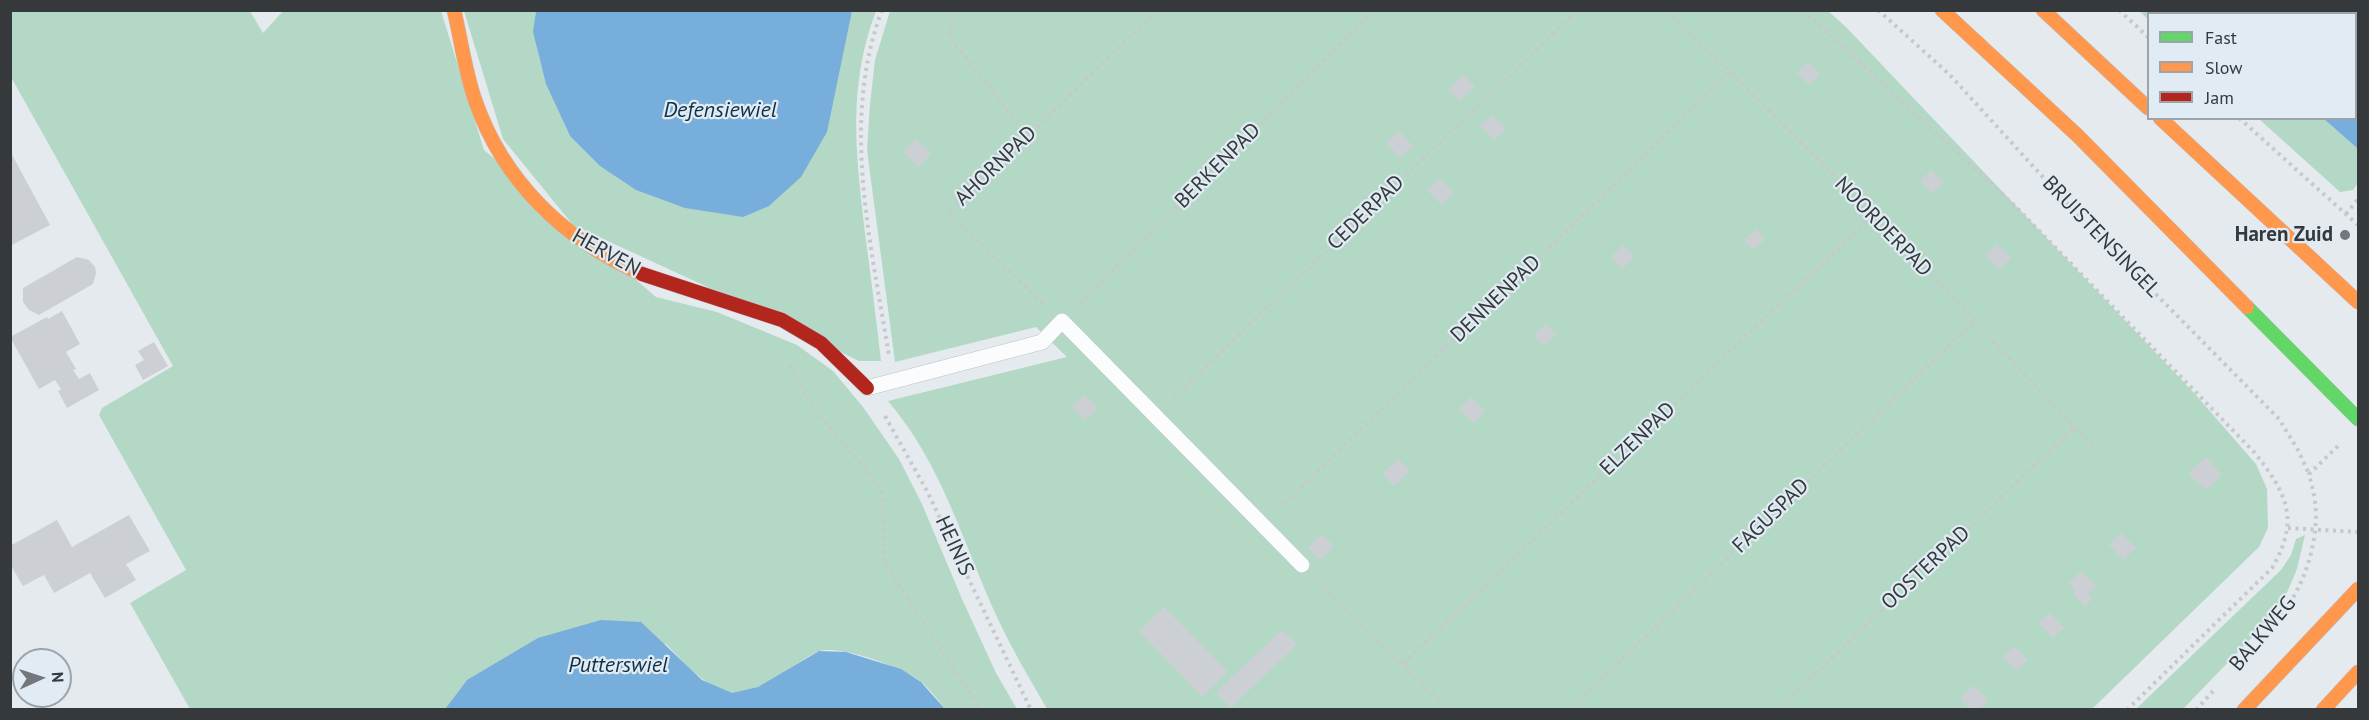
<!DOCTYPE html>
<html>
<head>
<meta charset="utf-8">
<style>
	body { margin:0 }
	#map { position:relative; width:2369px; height:720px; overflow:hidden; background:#e5eaef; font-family:"PT Sans",sans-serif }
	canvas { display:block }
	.frame { position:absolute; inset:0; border:12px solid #35393c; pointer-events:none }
	.legend { position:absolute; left:2147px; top:12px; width:210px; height:108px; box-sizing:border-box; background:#e1ebf3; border:2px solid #9ca4aa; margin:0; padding:8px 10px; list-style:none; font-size:18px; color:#35393c }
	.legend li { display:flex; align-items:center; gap:12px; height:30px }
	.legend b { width:30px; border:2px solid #9ca4aa }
	.north { position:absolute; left:12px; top:648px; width:60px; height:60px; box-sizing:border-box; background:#e1ebf3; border:2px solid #9ca4aa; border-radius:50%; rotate:87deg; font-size:16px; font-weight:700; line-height:24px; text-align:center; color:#35393c }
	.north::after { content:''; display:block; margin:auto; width:21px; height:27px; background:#73777b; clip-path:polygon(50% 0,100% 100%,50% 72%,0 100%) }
</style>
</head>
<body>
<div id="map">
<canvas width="2369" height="720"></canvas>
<div class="frame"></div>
<ul class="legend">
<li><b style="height:8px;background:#63d668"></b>Fast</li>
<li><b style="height:8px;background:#ff974d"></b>Slow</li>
<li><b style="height:8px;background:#b3261e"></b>Jam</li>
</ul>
<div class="north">N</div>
</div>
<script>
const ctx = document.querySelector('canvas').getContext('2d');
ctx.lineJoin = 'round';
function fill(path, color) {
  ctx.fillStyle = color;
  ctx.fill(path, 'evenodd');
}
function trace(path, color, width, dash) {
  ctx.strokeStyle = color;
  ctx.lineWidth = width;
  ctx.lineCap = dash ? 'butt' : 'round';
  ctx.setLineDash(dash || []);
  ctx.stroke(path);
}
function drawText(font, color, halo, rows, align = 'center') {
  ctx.font = font + ' "PT Sans",sans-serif';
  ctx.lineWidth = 4.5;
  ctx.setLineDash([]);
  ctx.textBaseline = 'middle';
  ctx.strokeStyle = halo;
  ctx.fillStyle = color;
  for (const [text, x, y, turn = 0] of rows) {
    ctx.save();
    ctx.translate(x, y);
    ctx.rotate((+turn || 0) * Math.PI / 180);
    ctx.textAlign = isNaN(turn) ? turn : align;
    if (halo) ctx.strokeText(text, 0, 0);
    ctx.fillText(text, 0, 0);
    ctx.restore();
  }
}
fill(new Path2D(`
	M2201,10L2205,13L2148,14V19L2139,11Z
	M10,11H250L263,33L283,11H441L484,150L656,297L717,312L797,345L833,371L863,407L899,459L922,504L962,599L996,673L1017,709H945C938,700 930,689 921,682C904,668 837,643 817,652C795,662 756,697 731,693C705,688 683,661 666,644L467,680L445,709H190L130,603L186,570L99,415L102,408L173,366L11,77Z
	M464,11H536C531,55 552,96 570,136L851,15L852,11H876C847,88 856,154 865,233C871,276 876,319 881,361H859L701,284L573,225L503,139Z
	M890,11H1828L1845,26L2194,393L2256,464L2267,489L2268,528L2259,547L2092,709H1047C1030,679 1011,648 997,617C962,541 943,466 888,401L1067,357L1036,327L895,362L867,150L870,104L875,60Z
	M2259,119H2324L2358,149V183L2353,190L2340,192Z
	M2305,535L2297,569L2285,597L2264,625L2183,709H2136L2281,570L2291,555L2296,539Z`), '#b4d8c6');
fill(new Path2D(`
	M2285,10L2289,13L2205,14L2202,11Z
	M536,11V10L852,11L827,132L801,177L769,206L743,217L685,208L636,190L600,166L570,136L546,84L533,32Z
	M2356,72L2358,74V149L2324,119L2356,118Z
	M601,620L641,622L702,680L732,693L758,687L819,651L846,652L901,669L921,682L945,709H445L467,680L538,638Z`), '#78aedb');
fill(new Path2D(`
	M1808,63L1820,74L1809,85L1797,73Z
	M1463,75L1475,86L1460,101L1448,89Z
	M1492,115L1506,129L1494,140L1480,126Z
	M1399,131L1413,146L1400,158L1386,142Z
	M916,139L931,154L919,167L903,152Z
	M10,151L50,225L10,246Z
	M1931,170L1944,183L1932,193L1920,181Z
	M1439,178L1454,193L1442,205L1427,190Z
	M1757,229L1765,239L1753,250L1744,240Z
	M1997,244L2011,258L1999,270L1985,255Z
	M1623,245L1634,257L1622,269L1611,257Z
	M77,257L89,260L95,267L96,273L93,284L39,315L29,310L23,302V288Z
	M62,311L80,344L66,352L76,369L73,370L79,379L90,373L99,390L67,408L58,391L61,389L55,380L39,389L10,337L47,317L48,319Z
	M1546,324L1556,335L1544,346L1534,335Z
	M154,342L168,366L143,380L135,365L144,360L138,351Z
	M1085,395L1098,408L1085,420L1072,407Z
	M1471,397L1485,411L1473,423L1459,409Z
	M2206,457L2222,475L2206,490L2188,474Z
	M1398,459L1410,471L1394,486L1382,474Z
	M129,515L150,551L126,564L136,580L105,598L90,573L54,593L44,575L23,586L10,564V546L57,520L72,547Z
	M2121,533L2136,548L2123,560L2109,545Z
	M1322,534L1334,546L1320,560L1308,548Z
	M2081,571L2096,587L2088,594L2092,599L2085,606L2073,594L2076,591L2069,583Z
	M1164,607L1228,672L1202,697L1139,631Z
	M2050,613L2064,628L2053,638L2039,623Z
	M1282,630L1297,644L1231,708L1216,693Z
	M2014,646L2028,660L2016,671L2003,657Z
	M1973,685L1988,700L1979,710H1971L1960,699Z`), '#ccd0d4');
const lane = new Path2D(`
	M867,388L1042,342L1062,321L1302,565`);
const fast = new Path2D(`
	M2247,307L2358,419`);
const slow = new Path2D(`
	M454,10C461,40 465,71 475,100C503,181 564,240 642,274
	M1942,10L2078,136L2247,307
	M2043,10L2148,108
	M2160,118L2358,302
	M2244,710L2358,589
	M2323,710L2358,672`);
const jam = new Path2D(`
	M642,274L782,320L821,343L867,388`);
trace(lane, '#bec2c6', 16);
trace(fast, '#bec2c6', 15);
trace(slow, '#bec2c6', 15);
trace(jam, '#bec2c6', 15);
trace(new Path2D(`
	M882,10C840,122 871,242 889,356
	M954,10L949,36L1027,135
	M1666,10L1874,214L2094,448
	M1803,10L2015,206L2254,452C2286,492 2301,519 2272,568L2127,710
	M1878,10L1949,74L2072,209L2279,419L2298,450L2309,474
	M2119,10L2148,37
	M2239,118L2358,225
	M2346,214L2358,199
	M1043,303L948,213L1158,10
	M1079,304L1375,10
	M789,365L809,402L882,489L885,564L981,710
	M1173,398L1578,10
	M885,416L927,491L1031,710
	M1279,508L1730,73
	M2288,528L2358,532
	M1319,582L1449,710
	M2281,616C2304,587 2320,539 2315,502C2314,492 2311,483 2309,474L2338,446
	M1403,664L1874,214
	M1569,710L1974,322
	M1777,710L2075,427
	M2196,710L2214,690`), '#c6c9ca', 4, [3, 4.5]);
trace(lane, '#fbfcfd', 15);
trace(fast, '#63d668', 14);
trace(slow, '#ff974d', 14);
trace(jam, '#b3261e', 14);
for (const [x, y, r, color] of [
	[2345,235,6,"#73777b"]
]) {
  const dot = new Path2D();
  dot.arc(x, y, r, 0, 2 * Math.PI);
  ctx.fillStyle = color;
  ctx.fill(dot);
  trace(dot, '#e1ebf3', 2);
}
drawText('21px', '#35393c', '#e1ebf3', [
	["AHORNPAD",996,166,-44],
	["BERKENPAD",1218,166,-45],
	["CEDERPAD",1366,213,-44],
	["NOORDERPAD",1883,227,46],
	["BRUISTENSINGEL",2101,237,46],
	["HERVEN",606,253,29],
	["DENNENPAD",1496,299,-44],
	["ELZENPAD",1638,439,-44],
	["FAGUSPAD",1771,516,-44],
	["HEINIS",954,546,65],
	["OOSTERPAD",1926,568,-43],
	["BALKWEG",2263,634,-50]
]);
drawText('bold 21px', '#35393c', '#e1ebf3', [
	["Haren Zuid",2333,235]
], 'right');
drawText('italic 22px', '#0f3049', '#e1ebf3', [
	["Defensiewiel",720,111],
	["Putterswiel",618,666]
]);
</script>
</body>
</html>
